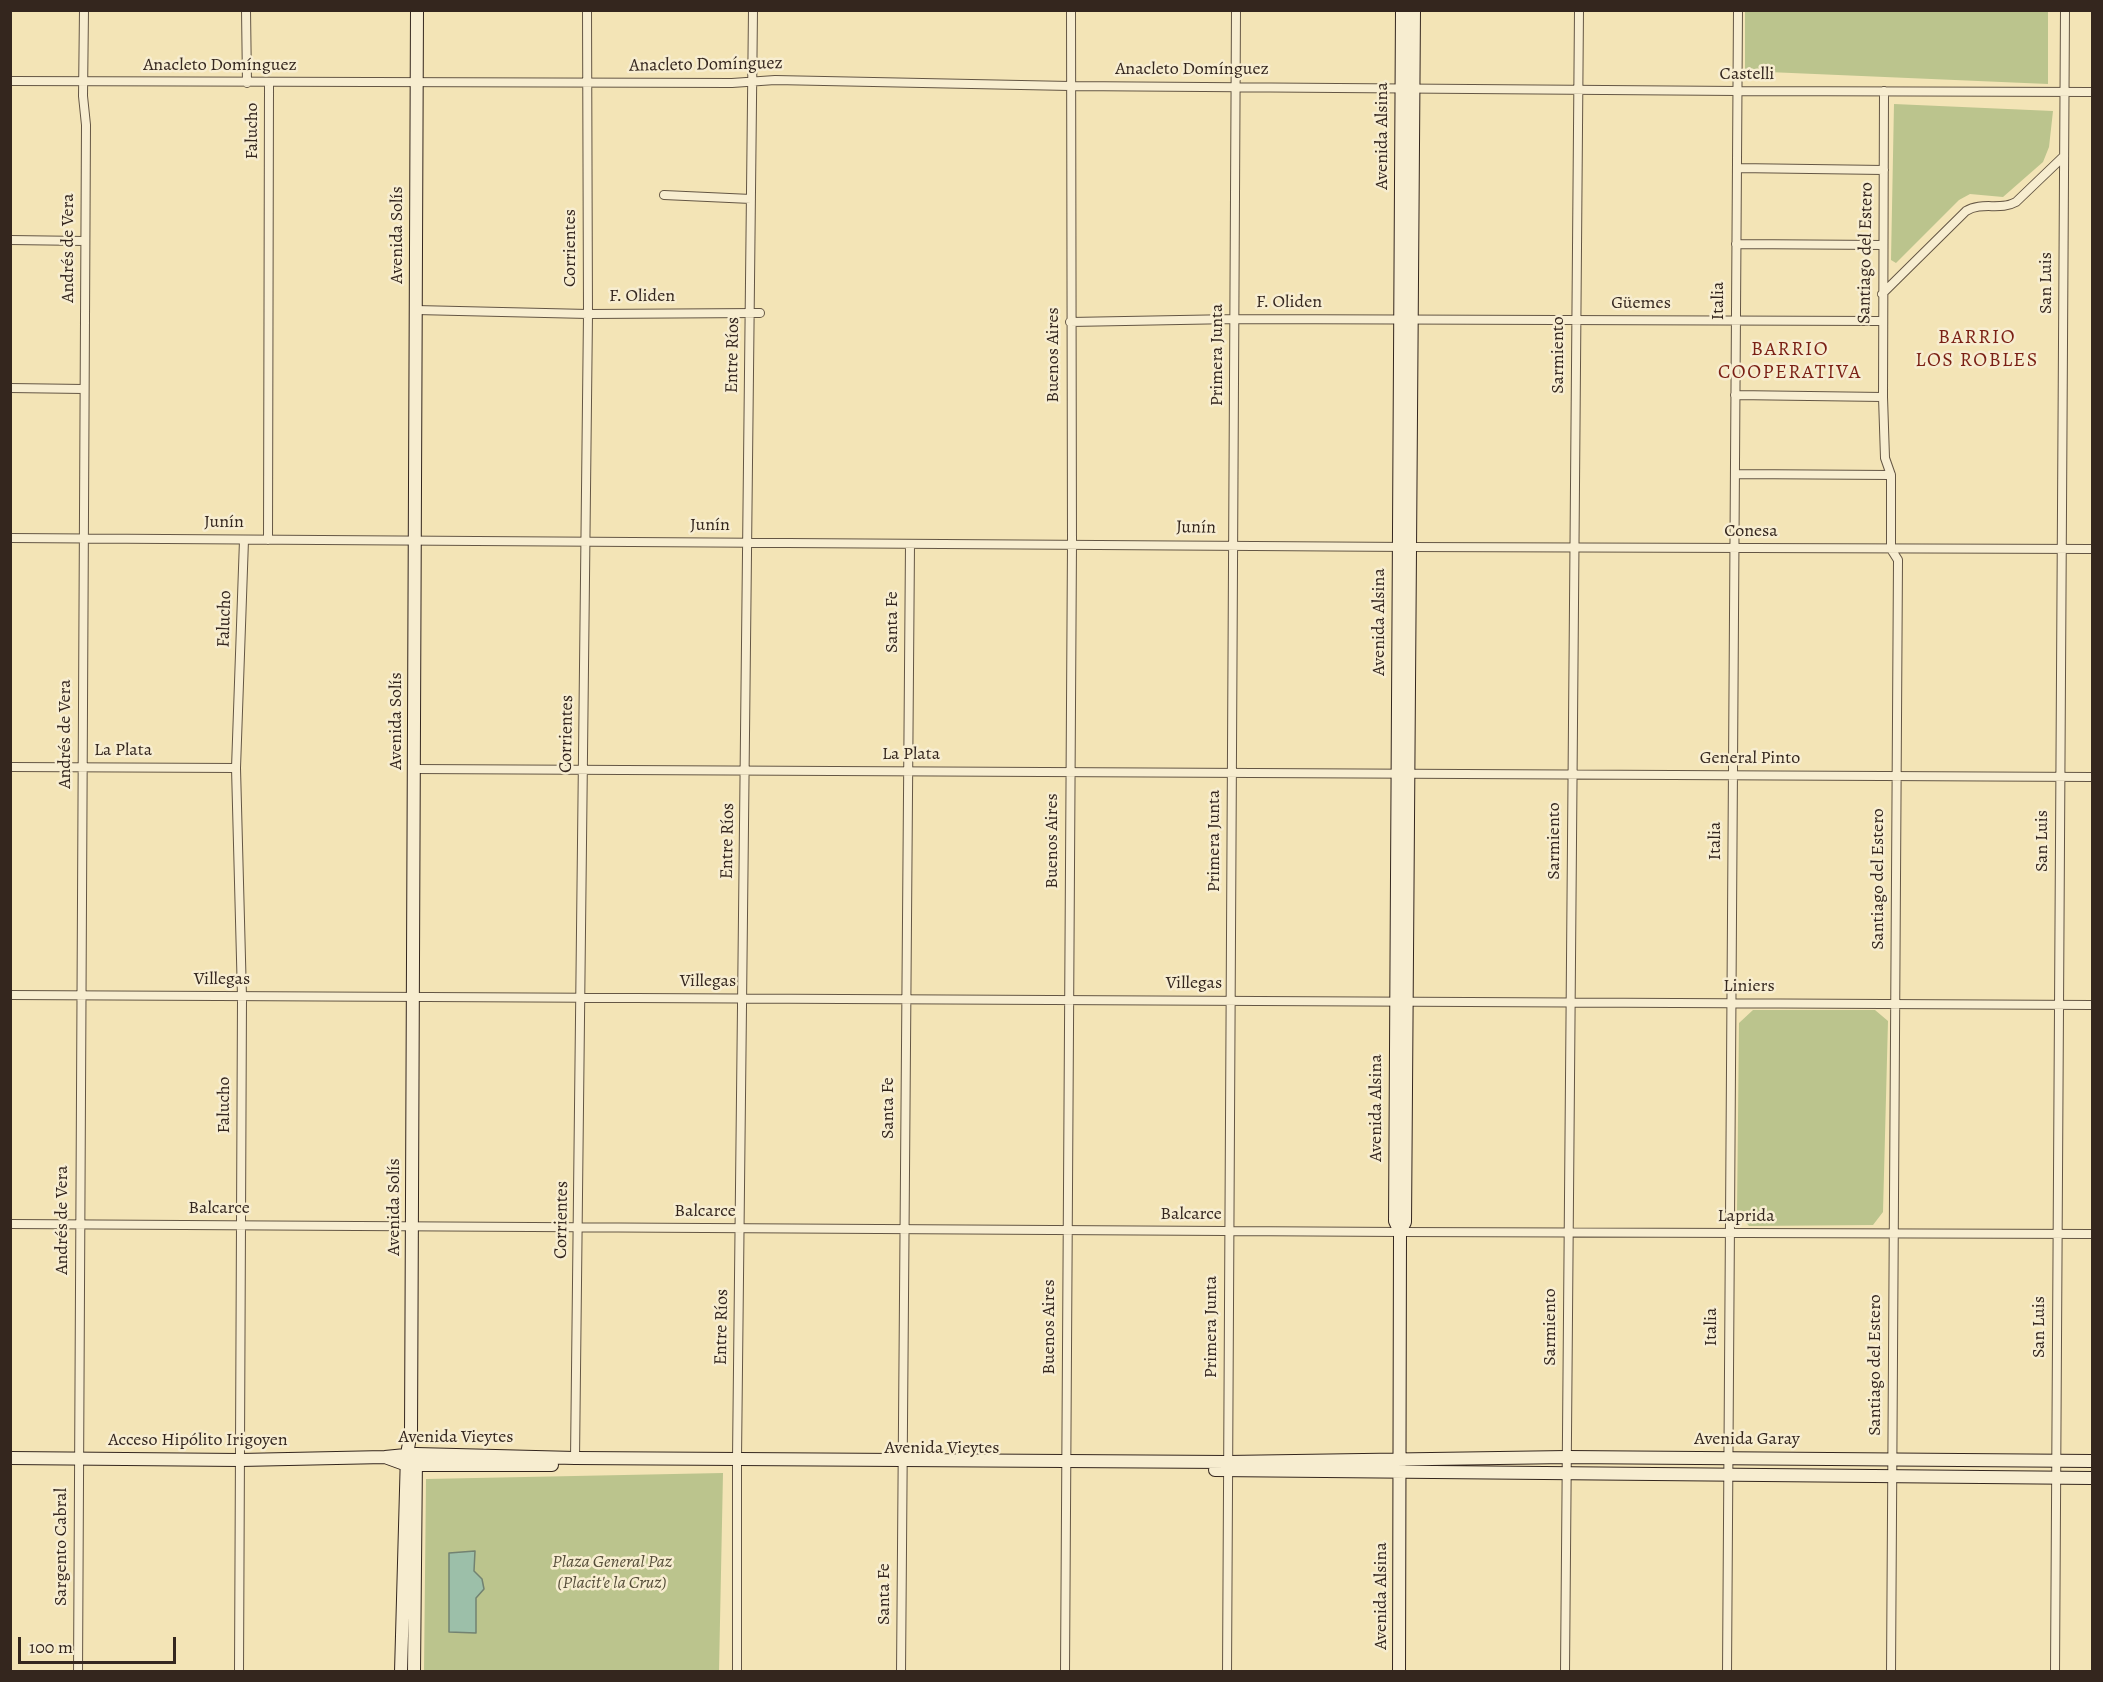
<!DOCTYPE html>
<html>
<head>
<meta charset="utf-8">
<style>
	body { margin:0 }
	#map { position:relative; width:2103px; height:1682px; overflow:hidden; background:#f3e4b6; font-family:Alegreya,serif }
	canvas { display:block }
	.frame { position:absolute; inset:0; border:12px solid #34261e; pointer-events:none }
	.scale { position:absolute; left:18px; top:1637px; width:158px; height:27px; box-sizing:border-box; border:3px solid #34261e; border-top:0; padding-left:8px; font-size:18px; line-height:21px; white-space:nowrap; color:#34261e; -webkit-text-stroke:4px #f7edd0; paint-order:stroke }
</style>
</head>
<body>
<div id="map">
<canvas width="2103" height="1682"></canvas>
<div class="frame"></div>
<div class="scale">100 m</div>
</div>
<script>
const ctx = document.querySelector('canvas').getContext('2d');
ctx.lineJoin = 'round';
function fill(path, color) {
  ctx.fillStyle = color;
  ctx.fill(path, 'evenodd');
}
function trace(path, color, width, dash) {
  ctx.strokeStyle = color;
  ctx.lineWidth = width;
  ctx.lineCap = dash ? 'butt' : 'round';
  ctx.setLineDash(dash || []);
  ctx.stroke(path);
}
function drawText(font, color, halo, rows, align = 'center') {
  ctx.font = font + ' Alegreya,serif';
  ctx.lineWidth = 5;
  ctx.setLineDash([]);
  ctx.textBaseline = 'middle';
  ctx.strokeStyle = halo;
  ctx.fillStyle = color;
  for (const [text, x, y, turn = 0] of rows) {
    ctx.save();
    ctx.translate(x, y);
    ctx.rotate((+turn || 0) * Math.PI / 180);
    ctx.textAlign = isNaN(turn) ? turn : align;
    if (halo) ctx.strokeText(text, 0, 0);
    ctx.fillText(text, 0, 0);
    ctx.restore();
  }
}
fill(new Path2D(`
	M1745,11H2048V84L1745,71Z
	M1894,104L2053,111L2049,147L2043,162L2003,197L1970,194L1959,200L1896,263L1891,260Z
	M1753,1010H1875L1888,1021L1883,1212L1873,1225L1749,1226L1737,1212L1739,1023Z
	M723,1473L719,1671L424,1672L426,1479Z`), '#bbc48d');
const water = new Path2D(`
	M475,1551L474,1571L482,1579L484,1589L476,1598V1633L449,1632V1553Z`);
fill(water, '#9cbfa9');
trace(water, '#728271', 1.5);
const street = new Path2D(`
	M246,10L247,83
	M10,81L732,83L775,80L1070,86L1738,91L2092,92
	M1884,91L1883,397L1885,458L1891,475V549L1898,560L1891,1672
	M1737,168L1884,170
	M664,195L751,199
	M10,240L85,241
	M1736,244L1883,245
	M1882,294L1966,211C1982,201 2000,211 2016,202L2064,156
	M416,310L588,314L760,313
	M1070,322L1235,319L1882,321
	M10,388L84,389
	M1735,395L1883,397
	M1735,474L1891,475
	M10,538L1409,547L2092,549
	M268,540L269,83
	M10,767L236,768
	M414,769L2092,777
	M10,995L2092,1005
	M10,1224L1400,1232L2092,1234
	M575,1458L588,314L587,10
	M78,1672L86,125L83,96L84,10
	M239,1672L242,997L236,768L244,540
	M737,1672V1458L753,10
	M901,1672L910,544
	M1065,1672L1072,543L1071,10
	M1227,1672L1236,10
	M1565,1672L1579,10
	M1727,1672L1738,10
	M2055,1672L2065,10`);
const secondary = new Path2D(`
	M1402,10L1395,1221L1400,1232L1405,1222L1414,10
	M385,1457L407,1465H552
	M10,1458L240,1460L385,1457L416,1454L575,1458L902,1460L1227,1462L1567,1457L2092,1461
	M1215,1470L2092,1478
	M401,1672L407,1454L411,1432L417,10
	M414,1672L416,1457
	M1399,1672L1400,1232`);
trace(street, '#645644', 10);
trace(secondary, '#34261e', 14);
trace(street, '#f7edd0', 8);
trace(secondary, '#f7edd0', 12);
drawText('18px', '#34261e', '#f7edd0', [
	["Anacleto Domínguez",706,65,-1],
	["Anacleto Domínguez",220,66],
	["Anacleto Domínguez",1192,70],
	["Castelli",1747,75],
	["Falucho",253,131,-90],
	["Avenida Alsina",1383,136,-90],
	["Avenida Solís",398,235,-90],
	["Andrés de Vera",69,248,-90],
	["Corrientes",571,248,-90],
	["Santiago del Estero",1866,253,-89],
	["San Luis",2047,283,-90],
	["F. Oliden",642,297],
	["Italia",1719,301,-90],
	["F. Oliden",1289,303],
	["Güemes",1641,304],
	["Entre Ríos",733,355,-89],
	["Buenos Aires",1054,355,-90],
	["Primera Junta",1218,355,-90],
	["Sarmiento",1559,355,-90],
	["Junín",224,523],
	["Junín",710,526],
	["Junín",1196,528,1],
	["Conesa",1751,532],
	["Falucho",225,619,-88],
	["Santa Fe",893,622,-90],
	["Avenida Alsina",1380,622,-90],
	["Avenida Solís",397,721,-90],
	["Andrés de Vera",66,734,-90],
	["Corrientes",567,734,-89],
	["La Plata",123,751],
	["La Plata",911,755],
	["General Pinto",1750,759],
	["Entre Ríos",728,841,-89],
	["Buenos Aires",1053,841,-90],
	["Primera Junta",1215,841,-90],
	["Sarmiento",1555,841,-90],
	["Italia",1716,841,-90],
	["San Luis",2043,841,-90],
	["Santiago del Estero",1879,879,-90],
	["Villegas",222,980],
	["Villegas",708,982],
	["Villegas",1194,984],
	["Liniers",1749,987],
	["Falucho",225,1105,-90],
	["Santa Fe",889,1108,-90],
	["Avenida Alsina",1377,1108,-90],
	["Avenida Solís",395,1207,-90],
	["Balcarce",219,1209],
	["Balcarce",705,1212],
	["Balcarce",1191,1215],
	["Laprida",1746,1217],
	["Andrés de Vera",63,1220,-90],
	["Corrientes",562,1220,-89],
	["Entre Ríos",722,1327,-89],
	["Buenos Aires",1050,1327,-90],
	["Primera Junta",1212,1327,-90],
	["Sarmiento",1551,1327,-90],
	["Italia",1712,1327,-90],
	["San Luis",2040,1327,-90],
	["Santiago del Estero",1876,1365,-90],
	["Avenida Vieytes",456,1438],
	["Avenida Garay",1747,1440],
	["Acceso Hipólito Irigoyen",198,1441],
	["Avenida Vieytes",942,1449],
	["Sargento Cabral",62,1547,-90],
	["Santa Fe",885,1594,-90],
	["Avenida Alsina",1382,1596,-90]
]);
drawText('italic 18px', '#564e3a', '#f7edd0', [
	["Plaza General Paz",612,1563],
	["(Placit'e la Cruz)",612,1584]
]);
ctx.letterSpacing = '1.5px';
drawText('20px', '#7a1f14', '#f7edd0', [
	["BARRIO",1977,338],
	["LOS ROBLES",1977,361],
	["BARRIO",1790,350],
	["COOPERATIVA",1790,373]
]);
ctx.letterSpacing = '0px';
</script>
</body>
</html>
